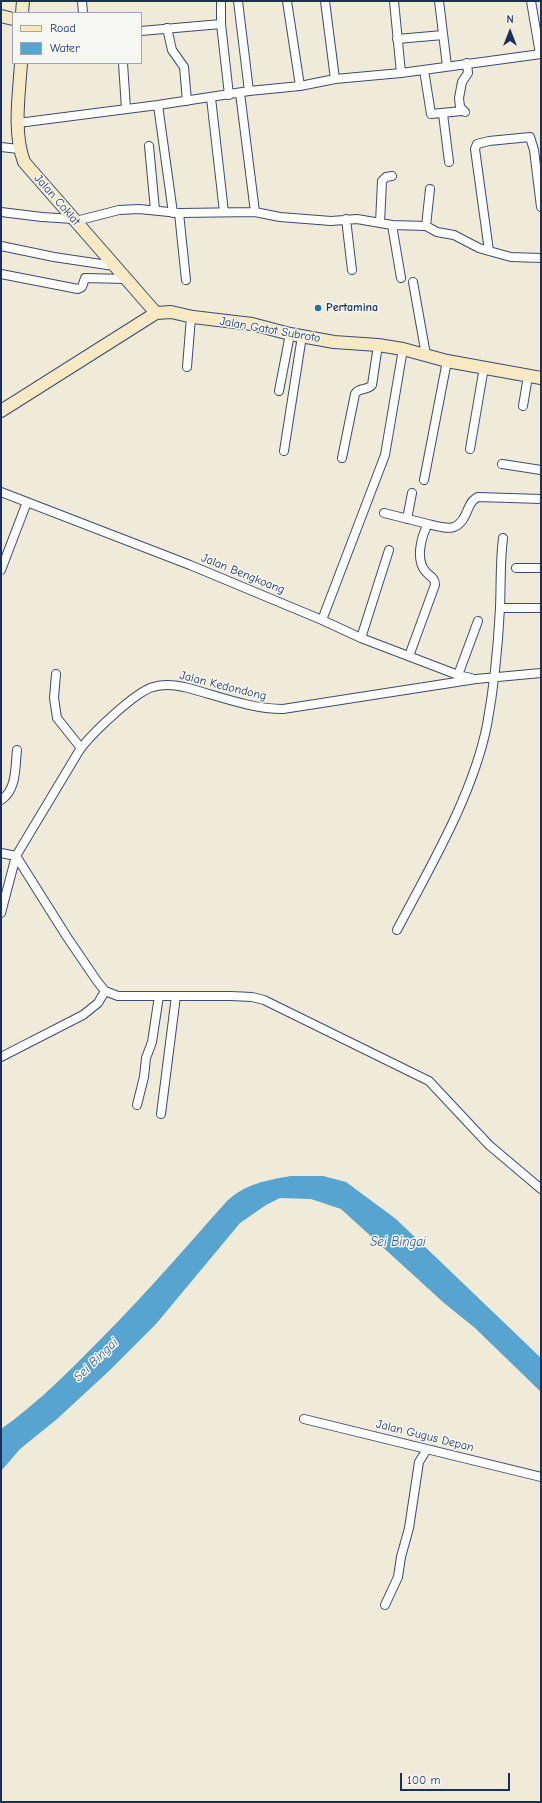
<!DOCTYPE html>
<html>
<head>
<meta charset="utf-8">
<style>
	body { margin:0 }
	#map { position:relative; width:542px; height:1803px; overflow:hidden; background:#f0ebd8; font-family:"Comic Neue",sans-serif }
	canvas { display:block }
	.frame { position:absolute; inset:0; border:2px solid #1b2f5e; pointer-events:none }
	.legend { position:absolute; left:12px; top:12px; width:130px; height:52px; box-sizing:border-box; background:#f6f6f2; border:1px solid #9ea6b7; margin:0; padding:5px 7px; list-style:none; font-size:12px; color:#1b2f5e }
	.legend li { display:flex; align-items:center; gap:8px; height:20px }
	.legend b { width:20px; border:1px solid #9ea6b7 }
	.north { position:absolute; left:490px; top:12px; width:40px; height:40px; -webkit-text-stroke:3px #f6f6f2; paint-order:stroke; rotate:0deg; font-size:11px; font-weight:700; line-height:16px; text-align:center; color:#1b2f5e }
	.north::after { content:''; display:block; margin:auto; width:14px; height:18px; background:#1b2f5e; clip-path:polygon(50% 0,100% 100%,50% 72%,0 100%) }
	.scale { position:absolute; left:400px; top:1773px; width:110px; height:18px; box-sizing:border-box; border:2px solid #1b2f5e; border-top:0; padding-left:5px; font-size:12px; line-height:14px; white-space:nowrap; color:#1b2f5e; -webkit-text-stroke:3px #f6f6f2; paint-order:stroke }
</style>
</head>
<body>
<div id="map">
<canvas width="542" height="1803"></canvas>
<div class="frame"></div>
<ul class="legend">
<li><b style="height:5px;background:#f6e9c3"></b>Road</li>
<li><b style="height:11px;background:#57a4d0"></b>Water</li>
</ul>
<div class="north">N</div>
<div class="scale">100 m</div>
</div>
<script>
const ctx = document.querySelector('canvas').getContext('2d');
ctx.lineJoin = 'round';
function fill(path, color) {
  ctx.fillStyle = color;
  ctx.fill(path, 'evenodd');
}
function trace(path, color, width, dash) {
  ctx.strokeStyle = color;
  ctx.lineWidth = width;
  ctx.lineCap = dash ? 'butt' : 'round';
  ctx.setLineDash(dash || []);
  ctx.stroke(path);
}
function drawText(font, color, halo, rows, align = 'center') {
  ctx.font = font + ' "Comic Neue",sans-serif';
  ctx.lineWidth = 3;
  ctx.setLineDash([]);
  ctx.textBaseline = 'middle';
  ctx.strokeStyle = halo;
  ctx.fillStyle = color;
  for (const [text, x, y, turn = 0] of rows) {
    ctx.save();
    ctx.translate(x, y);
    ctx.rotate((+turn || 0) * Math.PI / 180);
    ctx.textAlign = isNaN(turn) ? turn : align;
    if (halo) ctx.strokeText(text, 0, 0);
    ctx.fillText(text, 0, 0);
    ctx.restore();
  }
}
fill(new Path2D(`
	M291,1176H323L346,1182L396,1219L541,1358V1392L475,1328L444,1303L341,1209L311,1199L280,1198L266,1205L240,1223L156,1324L110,1370L57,1419L20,1449L1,1471V1429C31,1408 57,1383 83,1357C134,1307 180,1254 227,1201C245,1184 267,1180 291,1176Z`), '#57a4d0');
const street = new Path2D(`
	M82,1L83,13
	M221,1V24L229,95
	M238,1L249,91
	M287,1L300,86
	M325,1L335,79
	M394,1L401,73
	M439,1L447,66
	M531,1L540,54
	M167,28L172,50L184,67L187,101
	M141,31L221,24
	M397,39L443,35
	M123,63L126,109
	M424,70L431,114L462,111
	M240,93L255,212
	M211,98L224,212
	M158,105L173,213
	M465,112L460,107L459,98L462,82L468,73L467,63
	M443,114L449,162
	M18,123L158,105L249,91L300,86L335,79L401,73L541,54
	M149,146L155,210
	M1,147L19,149
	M1,212L42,217L73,219
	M179,213L186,280
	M346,219L352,270
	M76,221L119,210L139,209L179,213L255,212L280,217L331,221L357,219L392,225L426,226L437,232L454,235L479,248L489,251L511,257L541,258
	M380,223L382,181L386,177L392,176
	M392,225L401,278
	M426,226L430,189
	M1,246L54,257L114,266
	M489,251L475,149L477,144L489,141L530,137L534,150L541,207
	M1,274L78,289L82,287L85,278L126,279
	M413,282L426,355
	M187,367L191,317
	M279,391L290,334
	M523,406L528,376
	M470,449L484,367
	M284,451L302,336
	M342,458L355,394C359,387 367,391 372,385L378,345
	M502,464L541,470
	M424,480L447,361
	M1,492L190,565L322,620L361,638L458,675L471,678
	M384,513L428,524
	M407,519L412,493
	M516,568H541
	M1,570L27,502
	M500,608H541
	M322,620L385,455L403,349
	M361,638L389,550
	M409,656L435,585C435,577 430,577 426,572C415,560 421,537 428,524C449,529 459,533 468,509C470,504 473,499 478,497L541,499
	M56,674L54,698L57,718L81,748
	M458,675L478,621
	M1,800C17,790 15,767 17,750
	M1,853L16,856L67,937L97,981L105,991L118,996H231L252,997L264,1000L429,1081L489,1145L541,1189
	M1,913L16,856L79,751C90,735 135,692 153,687C163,684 175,685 184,687C216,695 250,709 283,709L476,679L541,673
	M397,930C430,867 473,795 487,725C494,687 498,647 500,608C501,585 500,562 503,538
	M1,1057L83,1015L98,1003L105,991
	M137,1105L144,1077L146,1058L152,1042L159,996
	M161,1114L176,996
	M304,1419L541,1477
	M385,1605L398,1577L401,1557L409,1528L419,1462L427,1449`);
const secondary = new Path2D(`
	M22,13L23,1
	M1,16L13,19
	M21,63C19,95 13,132 24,162L156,313
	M1,411L156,313L171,312L193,317L252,324L290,334L334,342L378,345L403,349L447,361L541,378`);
trace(street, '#3b4b70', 10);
trace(secondary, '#3b4b70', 14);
trace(street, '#fff', 8);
trace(secondary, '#f6e9c3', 12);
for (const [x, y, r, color] of [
	[318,308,4,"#1f6fb2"]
]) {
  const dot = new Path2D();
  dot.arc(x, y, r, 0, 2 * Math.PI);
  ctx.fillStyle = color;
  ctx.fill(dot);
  trace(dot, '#f6f6f2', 1.5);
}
drawText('12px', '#1b2f5e', '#f6f6f2', [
	["Jalan Coklat",57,200,49],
	["Jalan Gatot Subroto",270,330,10],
	["Jalan Bengkoang",243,574,22],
	["Jalan Kedondong",223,686,14],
	["Jalan Gugus Depan",425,1436,14]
]);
drawText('bold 12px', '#1b2f5e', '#f6f6f2', [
	["Pertamina",326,308]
], 'left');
drawText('italic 13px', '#305886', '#f6f6f2', [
	["Sei Bingai",398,1242],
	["Sei Bingai",96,1360,-44]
]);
</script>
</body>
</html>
